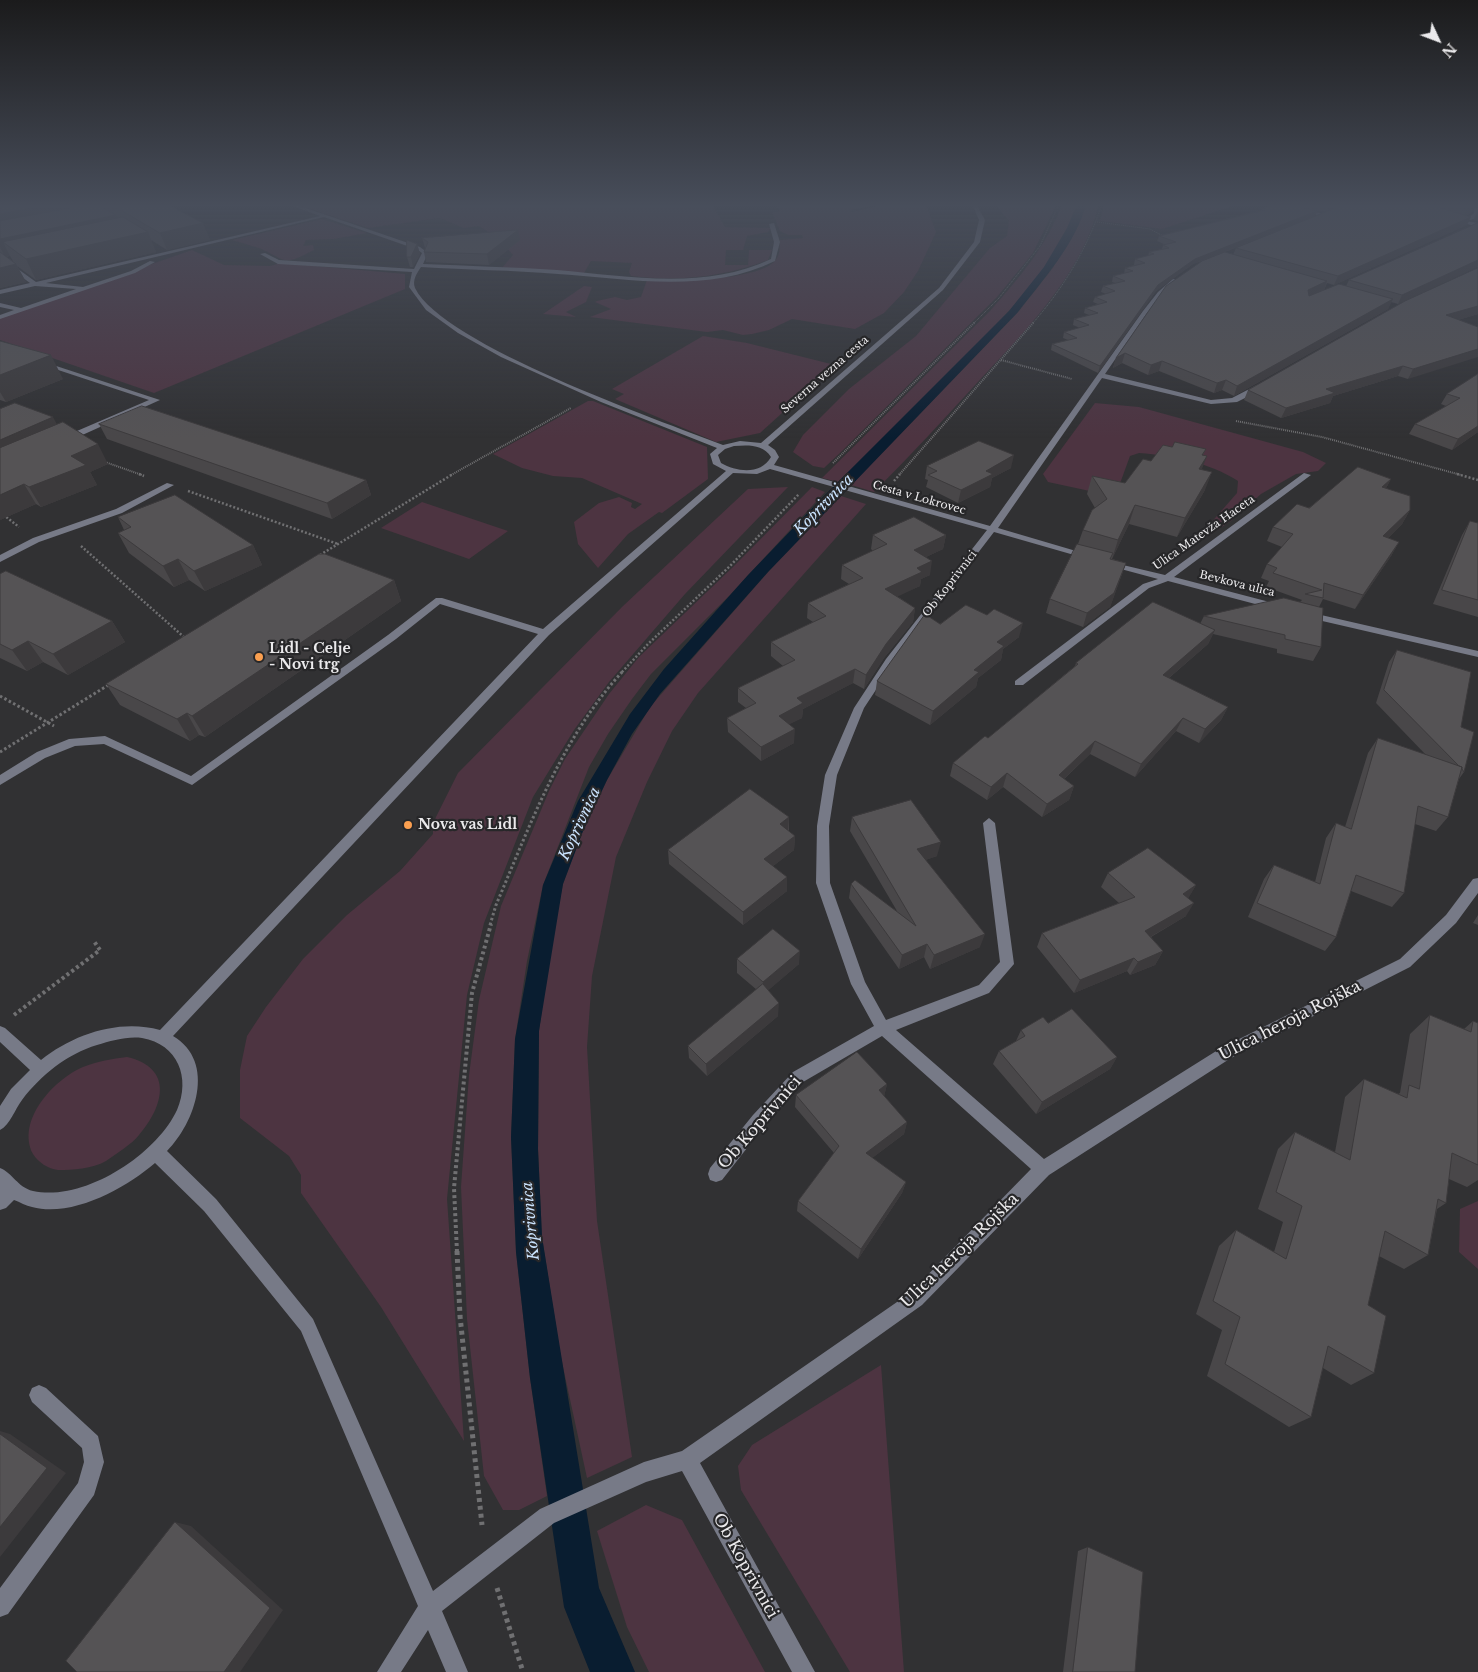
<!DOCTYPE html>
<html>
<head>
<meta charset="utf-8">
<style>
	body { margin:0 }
	#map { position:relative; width:1478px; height:1672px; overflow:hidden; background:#313133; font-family:"Libre Baskerville",serif }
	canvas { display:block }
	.north { position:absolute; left:1413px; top:15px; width:50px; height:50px; -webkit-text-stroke:4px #272729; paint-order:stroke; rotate:133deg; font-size:14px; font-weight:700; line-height:20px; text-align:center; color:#ebeaec }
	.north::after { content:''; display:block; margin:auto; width:18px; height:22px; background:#ebeaec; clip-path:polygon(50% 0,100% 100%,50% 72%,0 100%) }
</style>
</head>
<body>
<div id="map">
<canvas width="1478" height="1672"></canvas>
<div class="north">N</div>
</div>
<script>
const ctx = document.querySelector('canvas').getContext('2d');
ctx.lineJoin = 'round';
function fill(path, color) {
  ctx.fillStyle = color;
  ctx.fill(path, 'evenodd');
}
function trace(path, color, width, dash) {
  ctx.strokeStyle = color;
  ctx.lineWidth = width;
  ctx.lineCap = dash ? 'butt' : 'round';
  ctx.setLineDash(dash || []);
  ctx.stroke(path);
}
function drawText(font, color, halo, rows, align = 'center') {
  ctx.font = font + ' "Libre Baskerville",serif';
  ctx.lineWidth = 4.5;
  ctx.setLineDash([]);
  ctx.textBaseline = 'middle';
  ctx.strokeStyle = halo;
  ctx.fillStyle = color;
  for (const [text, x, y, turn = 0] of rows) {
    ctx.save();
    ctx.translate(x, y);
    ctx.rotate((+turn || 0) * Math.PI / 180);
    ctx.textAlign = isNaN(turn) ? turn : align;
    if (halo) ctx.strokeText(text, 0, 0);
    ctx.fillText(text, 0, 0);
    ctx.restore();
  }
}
fill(new Path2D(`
	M295,204H712L725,227L771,228L768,232L747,236L743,250H726L725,265H748L749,250H772L768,260C725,277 677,282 631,276L629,272L632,263L591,261L584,273L501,269L513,255L499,239L479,226L464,228L440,218L368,228Z
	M784,204H881L851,210V212L887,204H926L936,232L918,271L904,292L884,313L855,329L792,319L769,330L752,334L743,335L723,330L707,332L590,317L611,309L595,302L597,301L615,297L627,300L641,297L647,280C675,281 753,281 774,262C780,256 780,248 780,240L803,238L802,235H788L780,231L772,212H778L780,208H775Z
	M995,204H1057L1033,253L997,297L840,453L824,468L813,466L793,452L803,435L849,389L916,336L990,248L1007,236L1009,221Z
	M1062,204H1077C1059,266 996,325 952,369C915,407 876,444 838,482L822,478L990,311C1019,278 1047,246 1062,204Z
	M1086,204H1099C1082,275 1025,331 976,384C943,420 909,457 874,492L851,485L1019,311L1052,269L1073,235Z
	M1104,204H1239L1162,229L1100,221Z
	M322,219L367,233L334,239L306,240L303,246L313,245L314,250C281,267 289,261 259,248C250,245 241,243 232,240Z
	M192,250L224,265L270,266L281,263L405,274V289L154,393L0,340V317Z
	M584,286L592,287L586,302L566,312L576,317L543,314Z
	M703,336L747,343L835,365L760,433L716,442L615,399L624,394L612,389Z
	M588,401H593L707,447L708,479L662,513L659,512L628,534L598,568L578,544L574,522L599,503L619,497L632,503L631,507L635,509L642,504L582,478L553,476L522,468L493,454Z
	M1095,403L1139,407L1303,452L1326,463L1318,471L1296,474L1261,494L1231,521L1208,536L1202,533L1237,493L1238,481C1208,462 1174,456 1139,453L1130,456L1118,489L1099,493L1048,482L1043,474Z
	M788,487L685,594L609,682L574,730L533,797L484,923L467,995L447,1199L464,1441L381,1307L301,1193V1175L289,1156L240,1118V1070L247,1036L266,1007L303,959L347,915L400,871L433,834V823L458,773L623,606L748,489Z
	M812,487L825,492L729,596L651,674L632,699L608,734L589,767L543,885L527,961L515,1039L511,1137L516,1252L530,1378L547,1496L519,1510H503L484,1476L467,1319L461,1187L469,1075L479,1000L501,906L549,791L565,759L609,694L639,657L733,567Z
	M841,496L866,504L698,693L672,731L647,782L616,857L592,976L587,1047L597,1221L632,1457L587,1478L560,1353L542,1237L538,1149L539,1031L549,955L563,884L583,831L607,780L650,707L768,572Z
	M422,502L508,531L469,559L381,528Z
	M127,1057C174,1068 164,1106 139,1135C132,1144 116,1154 106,1161C92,1169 73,1170 58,1170C48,1169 38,1162 33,1154C16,1121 53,1080 83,1067C98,1061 112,1059 127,1057Z
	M1478,1201V1269L1459,1252L1460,1209Z
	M881,1365L904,1672H850L741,1490L738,1466L752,1445Z
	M646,1505L682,1520L765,1672H649L627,1627L597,1531Z`), '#4d3441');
fill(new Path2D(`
	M1077,204H1086C1077,242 1042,281 1018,312L768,572L660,694L632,734L607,780L583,831L563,884L539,1031L538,1149L542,1237L599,1588L635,1672H590L564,1607L530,1378L516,1252L511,1137L515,1039L543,885L578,801L630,714L664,669L748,575L822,498L1009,311L1044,267L1067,228Z`), '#091d30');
trace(new Path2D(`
	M361,208L377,204
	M1097,222L1150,229L1163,236
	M974,323L999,298L1040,246L1059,204
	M1033,323C1064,287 1087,249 1102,204`), '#707072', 1, [1, 1]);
trace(new Path2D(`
	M1001,360L1072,379
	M1236,421L1322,437L1461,475
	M105,462L142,475
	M833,463L975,322
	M451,475L571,408
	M899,475L1034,322`), '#707072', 2, [1, 1]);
trace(new Path2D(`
	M139,474L144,476
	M1457,474L1478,480
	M894,481L900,474
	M188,491L338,544
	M0,512L19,527
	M81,546L185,638
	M320,555L453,474
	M622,672L648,644L730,566L799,494`), '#707072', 2.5, [2, 2]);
trace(new Path2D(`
	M0,696L54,726
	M0,752L110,684
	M490,925L496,905C531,823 562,737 623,671`), '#707072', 3, [2.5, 2.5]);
trace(new Path2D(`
	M14,1015L100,950L93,940
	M457,1252L454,1188L472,993L491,924`), '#707072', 4, [3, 3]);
trace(new Path2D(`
	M457,1251L460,1316L482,1525
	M497,1588L523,1672`), '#707072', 5, [4, 4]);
fill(new Path2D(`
	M287,204H294L420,247L428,253L423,264C468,266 512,267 557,270C628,276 703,291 771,259L774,242L769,224L774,223L780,242L775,261C707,294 631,279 558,274C512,270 467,270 421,267C417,273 412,280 415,288C443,345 659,420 723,445L740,441L761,443L939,288L974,242L979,220L972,204H976L985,220L980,242L943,290L768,445L775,450L779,457L774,465L990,526L1143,311L1158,292L1173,279L1178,280L1162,294L1147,313L1105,374L1211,400L1232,398L1257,385H1263V389L1237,402L1211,404L1102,378L998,528L1093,556L1088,559L994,532L895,661L864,708L837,775L829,826L830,883L865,982L886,1020L979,985L1000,962L983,823L989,818L995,823L1014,964L989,993L896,1030L1044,1159L1221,1048L1400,959L1446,915L1473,879L1478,878V893L1456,923L1410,967L1231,1058L1049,1175L922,1305L700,1463L815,1672H792L682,1471L646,1482L554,1523L442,1611L468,1672H446L428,1630L401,1672H377L418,1606L301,1331L204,1211L155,1163C126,1188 72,1218 32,1207C26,1206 20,1202 14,1200L6,1208L0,1210V1168C13,1173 17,1187 33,1191C84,1202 156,1155 177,1110C191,1078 178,1044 142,1038C127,1036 111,1041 97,1045C67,1054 41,1075 22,1100C15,1109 10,1125 0,1130V1106L11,1089L30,1070L0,1042V1026L5,1028L41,1060C74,1034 119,1019 160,1030L538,634L440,604L396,639L192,785L104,744L75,746L45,758L0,785V775L37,752L69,739L105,736L191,776L388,635L436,598H442L543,629L726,471L713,464L710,454L717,448L601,402L501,357L458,333L426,310L409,287L412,272L278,264L260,254L265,253L279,260L414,269L422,253L416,249L324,217L46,283L83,287L131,271L150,261L155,262L135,273L0,319V315L14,310L0,307V303L21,308L76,289L35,286L0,294V290L30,283L0,261V256L36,282L320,216ZM734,446C748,445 763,444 771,457C761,475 737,472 721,463L718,455L725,449ZM770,469L987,530L886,659L854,708L825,775L817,826L816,883L851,984L874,1026L793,1072L753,1115L710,1168L708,1174L710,1180L716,1182L722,1180L765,1125L803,1082L882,1036L1031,1169L910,1293L682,1451L644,1462L540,1509L433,1591L313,1319L216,1199L167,1151C195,1123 217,1062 173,1036L549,635L733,473L757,474Z
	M1273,204H1282L1328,215L1325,217Z
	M1474,204H1478V215L1474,219L1466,221L1478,223V227L1449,219L1452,217C1461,219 1468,219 1474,213Z
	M40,362H44L160,400L69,441H63V437L149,400L40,364Z
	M1304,473L1311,475L1174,577L1281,605V609L1278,610L1168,581L1149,588L1023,685H1015V681L1143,584L1158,579L1106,565V561L1165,575Z
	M167,483L174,485L122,513L39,542L0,562V555L33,538L116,509Z
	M1308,612L1478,651V657L1305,617V613Z
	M39,1385L46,1388L98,1436L104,1462L94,1495L8,1614L0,1617V1588L78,1483L84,1462L82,1448L32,1402L29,1395L32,1388Z`), '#777a87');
fill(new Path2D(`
	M91,204H166L203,223L210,240L167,250L151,240L156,252L36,280L17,266L26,282L0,288V207ZM10,256L13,261L6,257Z
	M1289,204H1476L1472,212L1466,216L1467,225L1334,285L1327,283L1324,290L1346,286L1349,280L1478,223V268L1477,267L1398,304L1391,302L1388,309L1234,396L1222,390L1214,393L1159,371L1148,375L1122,363L1113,368L1116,358L1202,261L1193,264L1156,291L1098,373L1051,350L1052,344L1068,340L1063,338L1064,332L1080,328L1073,325L1074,319L1089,315L1084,313L1085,308L1098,304L1093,302L1095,297L1106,294L1101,292L1103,286L1115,283L1112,282L1113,276L1124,274L1125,268L1135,265H1134L1135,259L1148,256L1149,252L1162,249L1163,245H1166L1157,241L1159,236L1261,210L1262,209L1317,211L1315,216L1327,211H1316ZM1301,222L1236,248L1233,255L1202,261Z
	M1478,211V221L1473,220Z
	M422,238L520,240L489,265L426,262L424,252L425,248Z
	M417,244L420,254L413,267H410L407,257Z
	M1478,268V314L1458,320L1408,379L1398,376L1333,396L1330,403L1281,418L1244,400L1248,390Z
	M0,341L63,379L6,402L0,400Z
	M1478,374V432L1452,450L1409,434L1415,424L1446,406L1441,404L1447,394Z
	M57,424L108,464L90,472L97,485L41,507L36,504L0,520Z
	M99,424L366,480L371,495L332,519L107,439Z
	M1172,447L1206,449L1203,455L1202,469L1205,490L1177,537L1129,524L1112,559L1126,563L1110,607L1083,627L1046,613L1050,599L1078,544L1083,530L1095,508L1087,494L1092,476L1125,483L1151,461Z
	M927,466L1011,468L992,478L990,487L958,503L926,487L928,480L925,479Z
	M1391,479L1386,488L1410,510L1402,524L1388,538L1399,542L1391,556L1355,609L1323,599L1319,607L1321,647L1313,661L1277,653V649L1213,634L1208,644L1169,678L1228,707L1221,720L1199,743L1176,731L1135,777L1090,754L1064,779L1074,786L1069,800L1042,817L1003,787L987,800L950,776L953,763L988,738L1075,666L1076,663L1200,624L1204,616L1300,602L1302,600L1266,587L1269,581L1261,578L1267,564L1282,547L1267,541L1273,527L1309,508Z
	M118,517L253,545L262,565L205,591L189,580L174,587L129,553L118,533L124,530Z
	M1470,521L1478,523V617L1433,604L1462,535Z
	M873,535H946L943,549L926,557L930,575L921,579L920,586L897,596L915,608L913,622L884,658L864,689L853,683L803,709L802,718L789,724L794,743L761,761L728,732L727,718L746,708L738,702V688L783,666L771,656V642L813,622L807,618L808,603L849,584L841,579L842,565L873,551L871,549Z
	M0,574L112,621L125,642L68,675L43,662L27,671L0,658Z
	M394,580L401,601L205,737L199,735L190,741L120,705L106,684Z
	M940,624L1019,637L1003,649L1001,660L978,678L976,687L930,725L875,695L877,681Z
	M1397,650L1461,727L1464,772L1459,779L1448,817L1436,831L1415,824L1404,893L1392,907L1351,891L1336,937L1325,951L1248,917L1264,879L1274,865L1315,882L1326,838L1336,823L1345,827L1368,753L1378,738L1426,755L1376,703L1389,662Z
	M789,817V831L795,836L794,850L773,866L787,891L743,925L669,864L668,850Z
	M852,817L937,856L925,860L980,947L930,969L924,957L899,969L849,898L851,884L897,911L850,831Z
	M1108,873L1196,885L1188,898L1186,916L1151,937L1163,951L1155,965L1130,975L1127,971L1074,993L1037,947L1042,933L1119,903L1101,887Z
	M1478,915V925L1473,923Z
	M737,959L799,964L768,990L778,1016L707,1076L689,1058L688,1046L757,990L737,973Z
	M1430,1015L1464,1029L1473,1021L1478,1023V1180L1467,1187L1449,1179L1446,1203L1437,1209L1428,1255L1404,1269L1379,1256L1368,1305L1374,1373L1351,1385L1323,1368L1311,1417L1289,1427L1207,1376L1222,1330L1196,1314L1219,1246L1236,1230L1274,1252L1283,1222L1258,1209L1278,1149L1295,1132L1335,1152L1345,1097L1364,1079L1398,1094L1400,1093L1410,1034Z
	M1021,1030L1117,1057L1110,1069L1036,1114L993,1064L999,1051L1016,1041Z
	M887,1084L884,1096L907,1122L904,1134L872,1158L906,1182L902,1193L858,1259L797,1211L798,1201L834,1153L795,1107L796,1095Z
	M1088,1547L1135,1672H1063L1078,1551Z`), '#494749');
fill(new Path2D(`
	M53,204H90L94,214L0,232V214Z
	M1330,204H1353L1327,211Z
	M1476,204L1472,212L1463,217L1467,209Z
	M1317,211L1315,216L1193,264L1156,291L1098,373L1100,366L1158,285L1195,259Z
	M116,215L123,232L3,242L10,256L5,257L0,247V239Z
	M1471,217L1467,225L1334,285L1338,276Z
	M203,223L210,240L167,250L160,233Z
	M518,230L520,240L489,265L487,254Z
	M148,232L156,252L36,280L26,259Z
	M417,244L420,254L413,267L411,257Z
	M1478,260V266L1477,267L1398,304L1402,295Z
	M16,264L26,282L0,288V268Z
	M1327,281L1324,290L1304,299L1308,290Z
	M1393,299L1388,309L1234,396L1237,386Z
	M1478,306V314L1441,325L1446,315Z
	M1478,349V357L1408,379L1413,369Z
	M1125,353L1122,363L1113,368L1116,358Z
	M51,355L63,379L6,402L0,392V375Z
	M1162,361L1159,371L1148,375L1151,365Z
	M1403,366L1398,376L1333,396L1330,403L1281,418L1286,408L1326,389Z
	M1226,380L1222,390L1214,393L1217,383Z
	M53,417L63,436L0,464V440Z
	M1478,426V432L1452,450L1458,439Z
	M98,444L108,464L90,472L97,485L41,507L29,487L71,456Z
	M1014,455L1011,468L992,478L990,487L958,503L961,490L986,471Z
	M1207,456L1200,474L1199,469Z
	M1212,472L1205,490L1177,537L1185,518Z
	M1391,479L1384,492L1382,487Z
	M366,480L371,495L332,519L327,503Z
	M24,484L36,504L0,520V495Z
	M1135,505L1129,524L1112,559L1118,540Z
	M1410,510L1402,524L1376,550L1383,536Z
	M946,535L943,549L911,564L914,550Z
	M1399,542L1391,556L1355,609L1363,595Z
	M253,545L262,565L205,591L194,571Z
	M178,559L189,580L174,587L163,566Z
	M932,561L930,575L921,579L920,586L884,603L885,589L917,568Z
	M1126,563L1110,607L1083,627L1087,613Z
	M394,580L401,601L205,737L192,716Z
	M915,608L913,622L884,658L864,689L866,675L886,644Z
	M112,621L125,642L68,675L53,654Z
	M1023,623L1019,637L1003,649L1001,660L978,678L976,687L930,725L933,711L974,670L997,642Z
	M1215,630L1208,644L1157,688L1163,675Z
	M28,641L43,662L27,671L12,650Z
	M855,669L853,683L803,709L802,718L778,730L779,716L797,698Z
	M1228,707L1221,720L1199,743L1205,729Z
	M187,713L199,735L190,741L177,719Z
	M1183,718L1176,731L1135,777L1141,764Z
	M795,729L794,743L761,761V747Z
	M1095,741L1090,754L1054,788L1059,775Z
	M1007,773L1003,787L987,800L991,787Z
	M1074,786L1069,800L1042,817L1047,804Z
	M789,817L788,832L780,824Z
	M795,836L794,850L764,873V859Z
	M941,842L937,856L914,864L917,849Z
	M787,877V891L743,925V912Z
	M1196,885L1188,899L1183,894Z
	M1194,903L1186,916L1138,944L1145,931Z
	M985,934L980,947L930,969L934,955Z
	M927,944L924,957L899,969L902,955Z
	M800,951L799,964L763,995V982Z
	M1163,951L1155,965L1130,975L1138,962Z
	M1134,958L1127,971L1074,993L1080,980Z
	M779,1003L778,1016L707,1076L706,1064Z
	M1117,1057L1110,1069L1036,1114L1042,1102Z
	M887,1084L884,1097L879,1090Z
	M907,1122L904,1134L863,1165L866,1153Z
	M906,1182L902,1193L858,1259L861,1249Z
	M0,1431L10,1434L66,1473L0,1557Z
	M175,1522L191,1526L283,1610L240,1672H224Z`), '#3c3a3c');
const building = new Path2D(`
	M18,204H53L0,214V207Z
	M93,204H96L116,215L0,239V221Z
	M111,204H166L203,223L160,233Z
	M1280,204H1287L1317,211L1195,259L1158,285L1100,366L1052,344L1077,338L1064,332L1089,325L1074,319L1098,313L1085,308L1107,302L1095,297L1115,291L1103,286L1125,281L1113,276L1133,271L1125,268L1145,263L1135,259L1154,254L1149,252L1169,248L1163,245L1176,242L1159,236L1265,210L1262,209Z
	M1346,204H1428L1471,217L1338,276L1236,248Z
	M1450,204H1476L1467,209Z
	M123,217L148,232L26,259L3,242Z
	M1478,223V260L1402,295L1349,280Z
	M518,230L487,254L424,252L428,242L422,238Z
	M407,240L417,244L411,257H407Z
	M0,252L16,264L0,268Z
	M1225,252L1327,281L1308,290L1309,296L1339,284L1393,299L1237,386L1226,380L1217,383L1162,361L1151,365L1125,353L1116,358L1166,286L1202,261Z
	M1478,268V306L1446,315L1478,327V349L1413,369L1403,366L1326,389L1335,393L1286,408L1248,390L1405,301Z
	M0,341L51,355L0,375Z
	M1478,374V426L1458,439L1415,424L1460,398L1447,394Z
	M15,403L53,417L0,440V409Z
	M142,406L366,480L327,503L99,424Z
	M63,422L98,444L71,456L86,465L29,487L24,484L0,495V448Z
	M979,441L1014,455L986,471L993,474L961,490L928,475L937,471L927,466Z
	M1175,442L1206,449L1202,455L1207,456L1199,469L1212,472L1185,518L1135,505L1118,540L1083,530L1092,510L1107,499L1092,476L1125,483L1143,459L1151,461L1163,445L1172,447Z
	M1358,467L1391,479L1382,487L1410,496V510L1383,536L1399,542L1363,595L1324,583L1323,598L1305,594L1322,590L1273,573L1277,568L1267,564L1293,534L1273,527L1297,504L1309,508Z
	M175,495L253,545L194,571L178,559L163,566L118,533L131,527L118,517Z
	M914,517L946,535L914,550L932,561L917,568L922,572L885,589L915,608L886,644L866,675L855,669L797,698L803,703L779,716L795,729L761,747L727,718L756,703L738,688L795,660L771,642L826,616L808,603L863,578L842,565L887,544L873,535Z
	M1470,521L1478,523V600L1442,590Z
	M1077,544L1113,553L1110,559L1126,563L1114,593L1087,613L1050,599Z
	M319,554H325L394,580L192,716L187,713L177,719L106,684Z
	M6,571L112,621L53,654L28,641L12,650L0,644V574Z
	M1284,598L1323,608L1321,647L1285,639V635L1204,616Z
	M1153,602L1215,630L1163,675L1228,707L1205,729L1183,718L1141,764L1095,741L1059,775L1074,786L1047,804L1007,773L991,787L953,763L985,736L988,738L1078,664L1076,663Z
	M966,605L987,615L994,609L1023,623L997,642L1004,646L974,670L979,672L933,711L877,681L925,614L940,624Z
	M1397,650L1471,672L1461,727L1474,732L1464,772L1462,769V767L1459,766L1384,690Z
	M1378,738L1462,767L1448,817L1418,806L1404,893L1356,875L1336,937L1257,903L1274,865L1320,884L1336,823L1351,829Z
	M750,789L789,817L780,824L795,836L764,859L787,877L743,912L668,850Z
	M911,800L941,842L917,849L985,934L934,955L927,944L902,955L851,884L855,880L916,926L852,817Z
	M1148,848L1196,885L1183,894L1194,903L1145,931L1163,951L1138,962L1134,958L1080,980L1042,933L1135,897L1108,873Z
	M773,929L800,951L763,982L737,959Z
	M763,984L779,1003L706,1064L688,1046Z
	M1072,1009L1117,1057L1042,1102L999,1051L1025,1036L1021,1030L1043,1017L1048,1023Z
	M1430,1015L1471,1032L1473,1021L1478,1023V1165L1452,1153L1446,1203L1438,1199L1428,1255L1385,1231L1368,1305L1386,1316L1374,1373L1328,1346L1311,1417L1225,1364L1240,1317L1213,1301L1236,1230L1286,1259L1302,1206L1276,1192L1295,1132L1350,1160L1364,1079L1407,1098L1409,1085L1419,1089Z
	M857,1052L887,1084L879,1090L907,1122L866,1153L906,1182L861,1249L798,1201L839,1146L796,1095Z
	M0,1434L47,1468L0,1527Z
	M175,1522L270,1608L224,1672H77L66,1661Z
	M1088,1547L1143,1572L1135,1672H1073Z`);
fill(building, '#555355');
trace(building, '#3c3a3c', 1);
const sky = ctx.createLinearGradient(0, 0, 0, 438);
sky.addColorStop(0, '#1b1b1c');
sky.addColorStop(0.47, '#484e5b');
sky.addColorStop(1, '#484e5b00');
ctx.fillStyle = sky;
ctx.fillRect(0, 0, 1478, 438);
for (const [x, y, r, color] of [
	[259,657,5,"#fa9f50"],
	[408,825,5,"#fa9f50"]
]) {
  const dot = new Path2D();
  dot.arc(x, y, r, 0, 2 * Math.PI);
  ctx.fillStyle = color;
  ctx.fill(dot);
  trace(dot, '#272729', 2);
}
drawText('11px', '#ebeaec', '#272729', [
	["Severna vezna cesta",825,375,-41],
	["Cesta v Lokrovec",919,498,16],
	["Ulica Matevža Haceta",1204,533,-35],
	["Ob Koprivnici",950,584,-52],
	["Bevkova ulica",1237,584,14]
]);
drawText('bold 14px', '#ebeaec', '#272729', [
	["Lidl - Celje",269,649],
	["- Novi trg",269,665],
	["Nova vas Lidl",418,825]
], 'left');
drawText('italic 15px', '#cae3fe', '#272729', [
	["Koprivnica",824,505,-46],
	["Koprivnica",580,824,-65],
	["Koprivnica",531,1221,-95]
]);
drawText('16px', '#ebeaec', '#272729', [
	["Ulica heroja Rojška",1290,1021,-27],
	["Ob Koprivnici",760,1123,-49],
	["Ulica heroja Rojška",960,1251,-44],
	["Ob Koprivnici",745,1566,61]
]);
</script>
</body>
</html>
